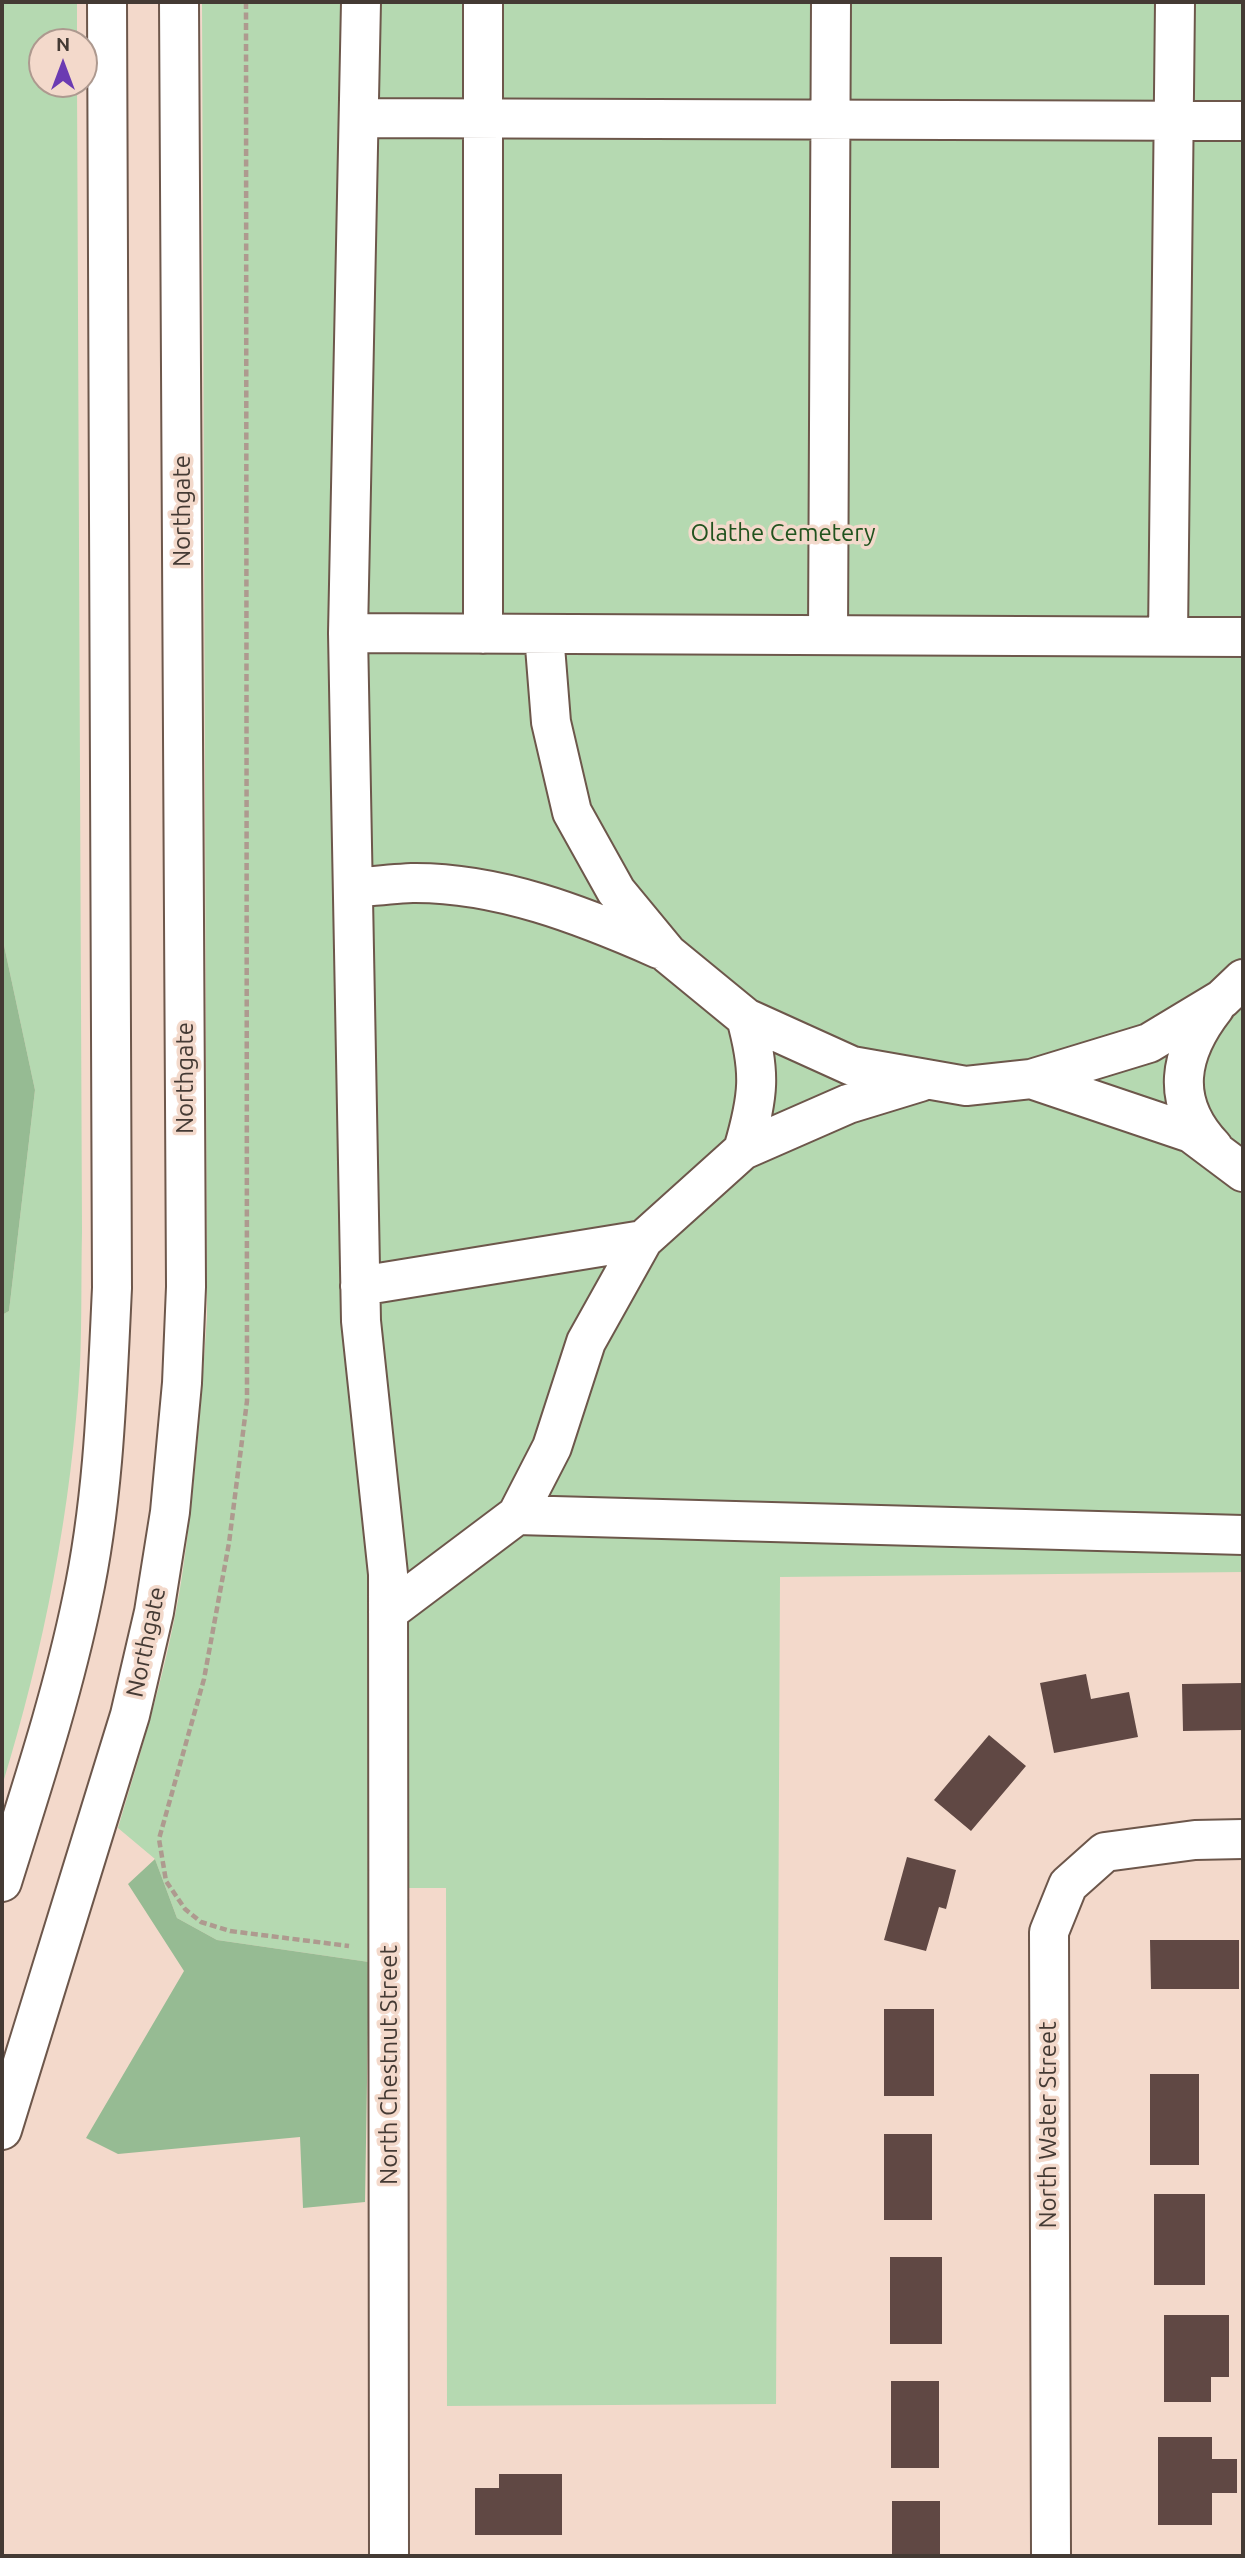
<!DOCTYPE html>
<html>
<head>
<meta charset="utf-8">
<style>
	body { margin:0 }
	#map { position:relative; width:1245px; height:2558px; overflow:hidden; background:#f3d9cb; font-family:Ubuntu,sans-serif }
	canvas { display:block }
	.frame { position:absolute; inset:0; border:4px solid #443a34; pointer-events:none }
	.north { position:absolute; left:28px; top:28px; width:70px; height:70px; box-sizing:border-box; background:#f3d9cb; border:2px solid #ad998f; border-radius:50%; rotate:0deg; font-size:19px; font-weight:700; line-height:28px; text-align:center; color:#443a34 }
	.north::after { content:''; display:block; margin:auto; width:24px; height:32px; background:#6b3bb2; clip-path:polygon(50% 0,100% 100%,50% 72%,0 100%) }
</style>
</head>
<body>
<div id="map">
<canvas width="1245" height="2558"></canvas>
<div class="frame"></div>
<div class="north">N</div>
</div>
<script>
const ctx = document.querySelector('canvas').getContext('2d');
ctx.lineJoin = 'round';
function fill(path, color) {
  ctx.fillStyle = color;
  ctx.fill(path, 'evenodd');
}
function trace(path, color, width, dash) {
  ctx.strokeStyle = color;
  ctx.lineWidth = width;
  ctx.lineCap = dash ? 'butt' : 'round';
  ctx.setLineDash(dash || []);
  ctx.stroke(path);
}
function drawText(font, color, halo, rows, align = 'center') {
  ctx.font = font + ' Ubuntu,sans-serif';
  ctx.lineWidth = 7;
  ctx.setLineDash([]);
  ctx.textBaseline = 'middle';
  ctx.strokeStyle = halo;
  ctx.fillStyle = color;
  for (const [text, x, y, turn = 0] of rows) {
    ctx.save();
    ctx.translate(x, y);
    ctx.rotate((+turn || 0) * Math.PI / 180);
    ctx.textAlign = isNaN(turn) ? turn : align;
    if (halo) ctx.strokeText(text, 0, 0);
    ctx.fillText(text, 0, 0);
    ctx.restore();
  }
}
fill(new Path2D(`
	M2,2H77V42H42V84H77L82,1232C81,1276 82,1321 80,1365C72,1507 44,1650 2,1786V1315L9,1311L35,1090L2,936Z
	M202,2H1243V1572L780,1577L776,2404L447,2406L446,1888H370L369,1962L217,1940L177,1918L155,1859L118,1828C143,1745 169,1661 182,1576C195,1489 201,1403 207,1316Z`), '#b5d9b1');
fill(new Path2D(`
	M2,936L35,1090L9,1311L2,1315Z
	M155,1859L177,1918L217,1940L369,1962L365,2202L303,2208L300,2137L118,2154L86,2138L184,1971L128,1884Z`), '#96bb93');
fill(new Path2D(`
	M1086,1674L1091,1699L1129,1692L1138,1737L1054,1753L1040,1683Z
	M1243,1683V1730L1183,1731L1182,1684Z
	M989,1735L1026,1766L971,1831L934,1800Z
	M907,1857L956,1870L946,1909L939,1907L926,1951L884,1940Z
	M1150,1940H1239V1989H1151Z
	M884,2009H934V2096H884Z
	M1150,2074H1199V2165H1150Z
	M884,2134H932V2220H884Z
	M1154,2194H1205V2285H1154Z
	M890,2257H942V2344H890Z
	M1164,2315H1229V2377H1211V2402H1164Z
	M891,2381H939V2468H891Z
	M1158,2437H1212V2459H1237V2493H1212V2525H1158Z
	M499,2474H562V2535H475V2488H499Z
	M892,2501H940V2556H892Z`), '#604844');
const minor = new Path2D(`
	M361,2L348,633L361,1321L388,1574L389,2556
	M359,118L1243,121
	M348,633L1243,637
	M483,634V2
	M544,634L551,722L572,812L616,891L668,954L746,1018L852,1066L966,1086L1031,1079L1149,1043L1222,999L1243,979
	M828,635L831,2
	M1168,636L1175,2
	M353,888C373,886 392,884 412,883C497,882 582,915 659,949
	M1031,1079L1191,1133L1243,1172
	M1213,1147C1169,1101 1179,1053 1215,1007
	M743,1150C759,1096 761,1072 746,1018
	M360,1286L643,1240
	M517,1515L552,1447L586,1342L643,1240L743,1150L848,1104L920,1082
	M388,1612L517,1515L1243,1535
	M1051,2556L1049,1932L1068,1885L1105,1852L1195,1840L1243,1839`);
const major = new Path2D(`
	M2,1882C31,1789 62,1696 82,1600C104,1498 107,1392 112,1288L107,2
	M2,2130L130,1715L154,1612L170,1512L182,1383L186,1287L179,2`);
trace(minor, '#6d574b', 42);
trace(major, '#6d574b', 42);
trace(new Path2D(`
	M246,2L247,1401L229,1543L204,1679L159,1839L166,1881L185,1909L201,1922L230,1931L349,1946`), '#ae9a8f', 4.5, [7, 3.5]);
trace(minor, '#fff', 38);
trace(major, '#fff', 38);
drawText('24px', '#443a34', '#f3d9cb', [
	["Northgate",182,511,-90],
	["Northgate",185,1078,-90],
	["Northgate",146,1642,-78],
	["North Chestnut Street",389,2065,-90],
	["North Water Street",1048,2125,-90]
]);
drawText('24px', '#21531e', '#f3d9cb', [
	["Olathe Cemetery",783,533]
]);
</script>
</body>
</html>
